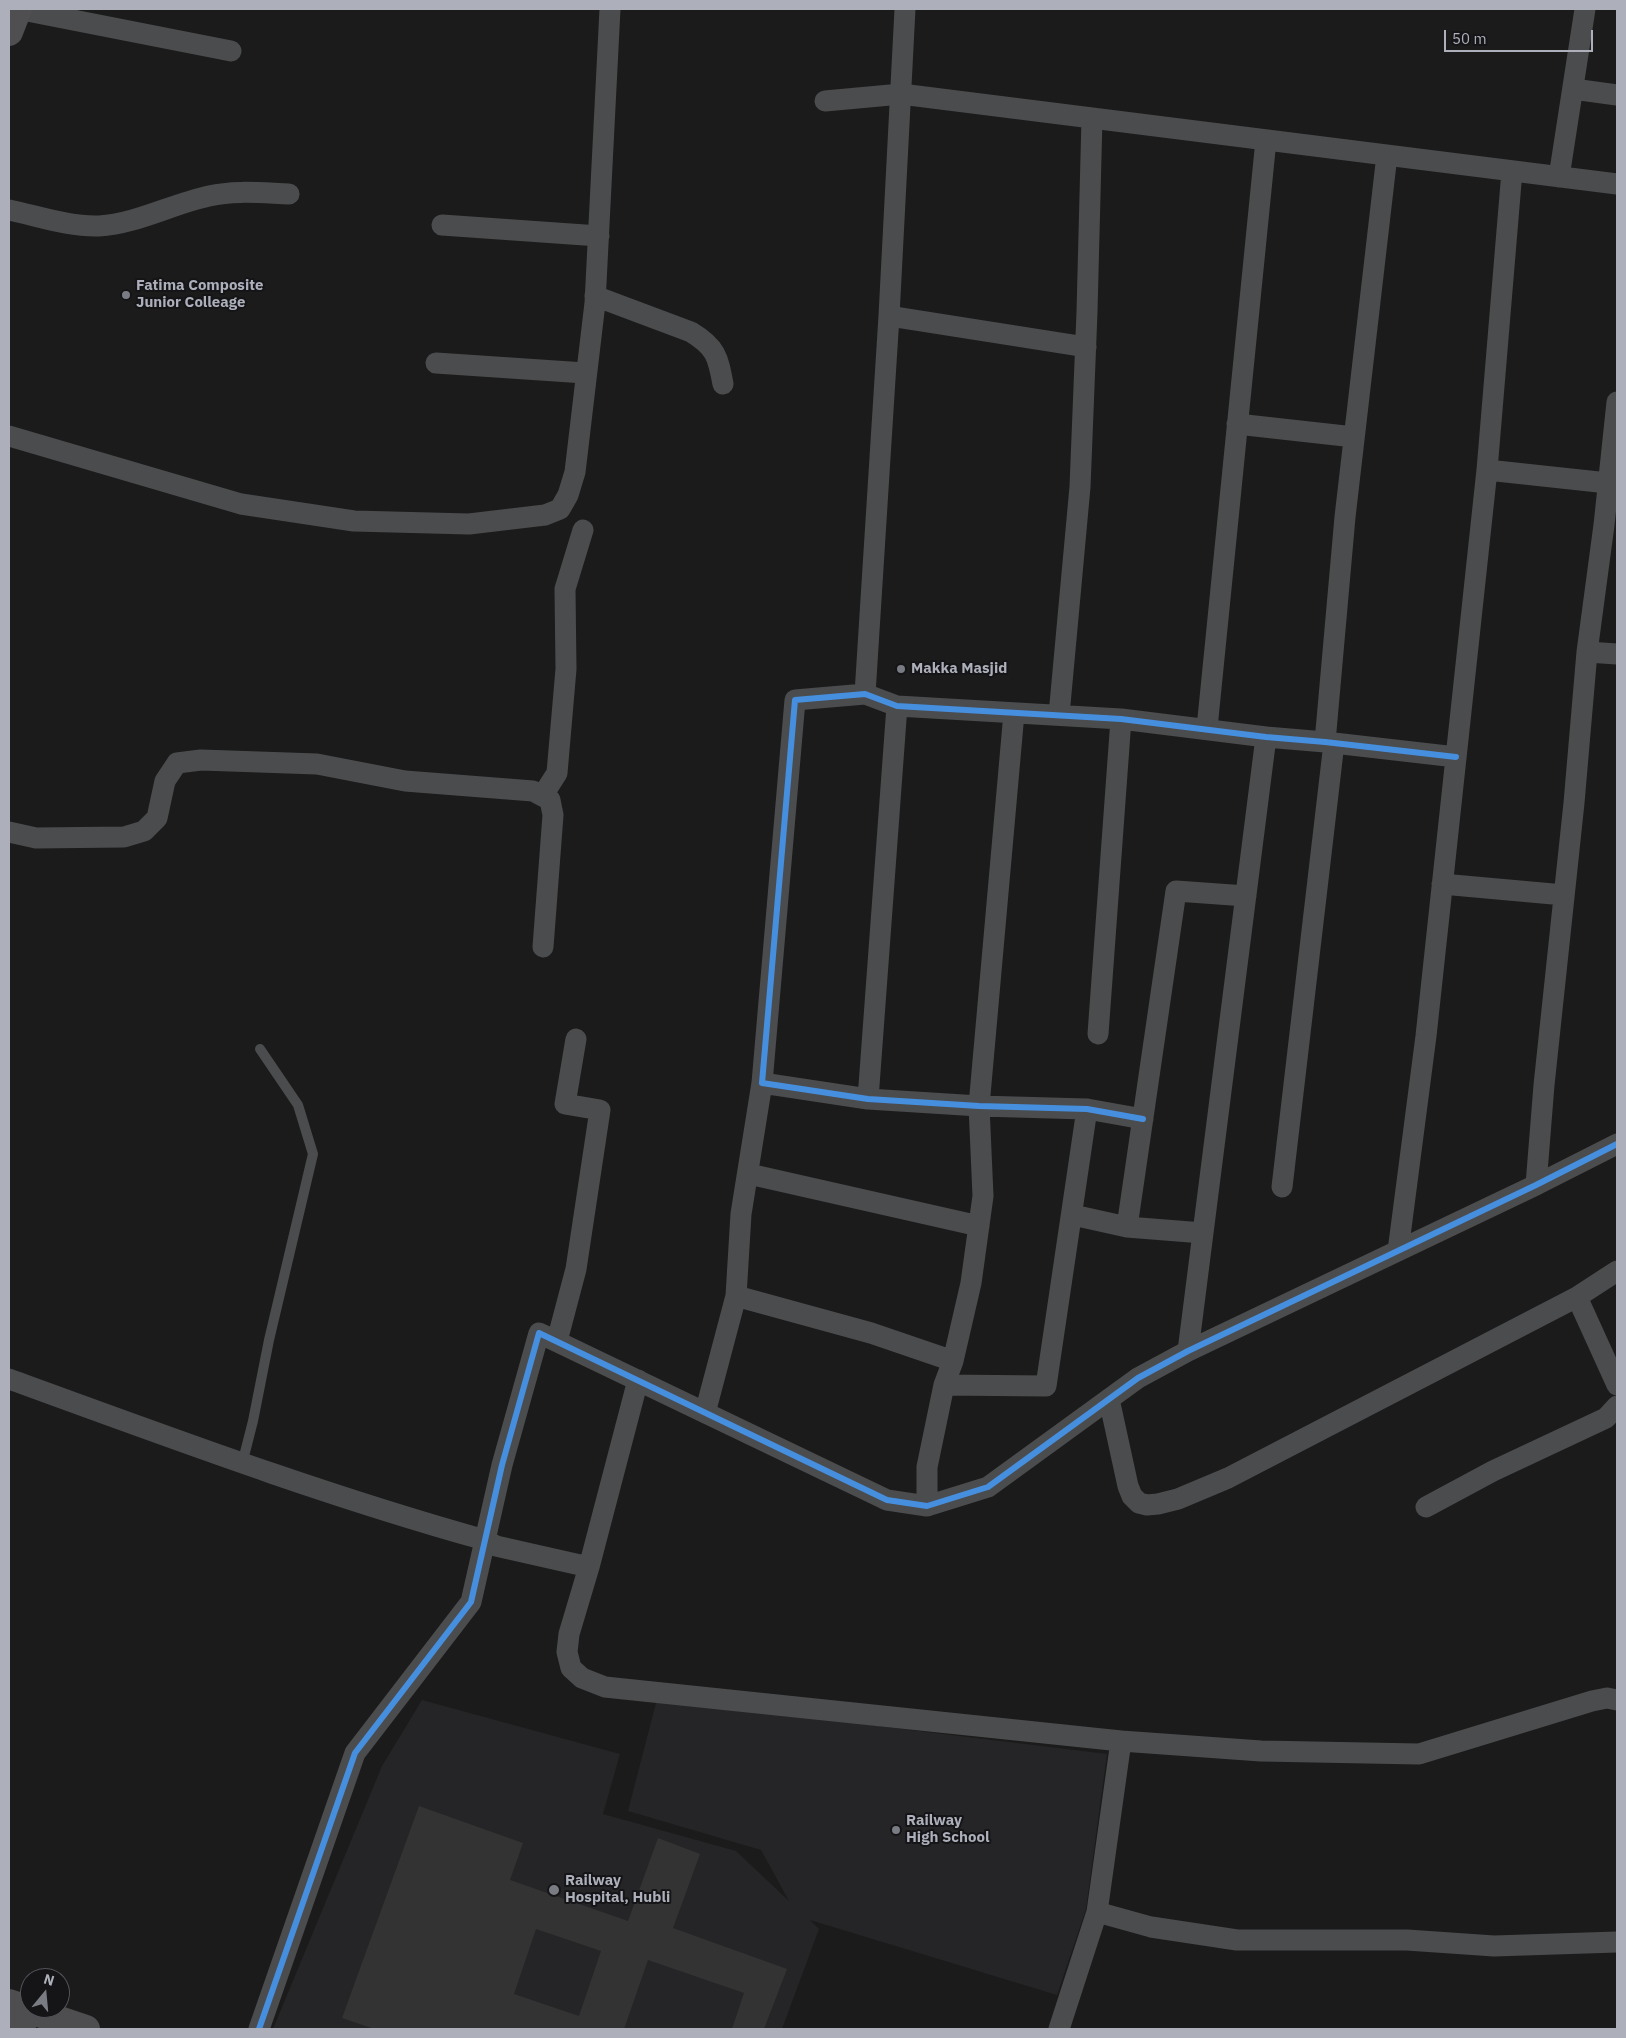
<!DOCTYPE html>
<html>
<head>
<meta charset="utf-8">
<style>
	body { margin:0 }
	#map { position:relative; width:1626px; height:2038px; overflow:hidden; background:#1b1b1b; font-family:"IBM Plex Sans",sans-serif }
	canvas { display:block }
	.frame { position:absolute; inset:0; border:10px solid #adb0bb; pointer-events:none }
	.north { position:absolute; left:20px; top:1968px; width:50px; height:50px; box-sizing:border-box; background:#151517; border:1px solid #525359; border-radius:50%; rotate:17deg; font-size:14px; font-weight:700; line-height:20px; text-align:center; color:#adb0bb }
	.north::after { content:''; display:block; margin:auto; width:18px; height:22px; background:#7a7c83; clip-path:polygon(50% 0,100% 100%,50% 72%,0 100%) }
	.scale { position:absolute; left:1444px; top:30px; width:149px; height:22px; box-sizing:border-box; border:2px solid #adb0bb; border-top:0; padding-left:6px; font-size:15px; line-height:18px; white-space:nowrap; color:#adb0bb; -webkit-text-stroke:4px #151517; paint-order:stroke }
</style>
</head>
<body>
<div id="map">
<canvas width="1626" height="2038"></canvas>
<div class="frame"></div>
<div class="north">N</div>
<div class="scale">50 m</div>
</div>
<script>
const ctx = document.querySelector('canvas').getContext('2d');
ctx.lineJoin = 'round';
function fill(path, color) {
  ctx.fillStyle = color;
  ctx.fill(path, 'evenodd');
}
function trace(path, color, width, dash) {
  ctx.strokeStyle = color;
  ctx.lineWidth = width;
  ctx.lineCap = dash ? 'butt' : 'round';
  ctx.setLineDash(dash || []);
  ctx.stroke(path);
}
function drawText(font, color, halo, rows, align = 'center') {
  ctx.font = font + ' "IBM Plex Sans",sans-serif';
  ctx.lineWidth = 4;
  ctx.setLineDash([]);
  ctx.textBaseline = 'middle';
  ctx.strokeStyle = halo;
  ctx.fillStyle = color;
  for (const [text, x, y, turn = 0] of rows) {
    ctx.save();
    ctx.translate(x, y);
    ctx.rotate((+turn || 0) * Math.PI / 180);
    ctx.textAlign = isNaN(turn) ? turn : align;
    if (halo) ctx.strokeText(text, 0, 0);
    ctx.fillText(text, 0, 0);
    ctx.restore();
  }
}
fill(new Path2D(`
	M657,1699L1107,1754L1086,1909L1057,1995L810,1920L819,1929L782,2029H273L382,1766L422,1700L620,1754L603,1814L736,1851L789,1901L761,1850L628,1811Z`), '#252527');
fill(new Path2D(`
	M419,1806L523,1843L510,1880L628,1921L658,1838L700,1854L673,1928L787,1969L764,2029H732L744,1993L648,1960L624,2029H374L342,2018ZM536,1929L601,1951L579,2016L514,1994Z`), '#333');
trace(new Path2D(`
	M242,1464L253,1421L269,1340L313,1154L298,1105L260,1049`), '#4b4c4e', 10);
trace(new Path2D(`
	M17,9L231,51
	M1573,89L1617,95
	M825,101L901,94L1617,184
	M1559,177L1585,9
	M9,210C38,216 69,227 99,226C136,224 172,204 209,196C235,190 262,193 289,194
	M442,225L599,236
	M595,296L691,332C716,347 718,357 723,384
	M889,316L1086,347
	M436,363L585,373
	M1237,424L1354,437
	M9,436L241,504L354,521L469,524L545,515L560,509L568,495L575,472L595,303L610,9
	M1487,470L1512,171
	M1587,652L1617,654
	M865,694L889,316L905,9
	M1059,715L1080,487L1087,312L1092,118
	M1207,728L1266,140
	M1325,742L1345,517L1387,155
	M543,795L557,773L566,669L565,589L583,530
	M9,832L36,838L124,837L144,831L157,818L165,781L177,763L201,760L317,764L405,781L533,791L550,800L553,815L543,947
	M1442,884L1564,895
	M1098,1034L1121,719
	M868,1099L897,706
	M1143,1119L1087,1109L979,1106L868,1099L762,1083L795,700L865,694L897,706L1121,719L1266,737L1325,742L1456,757
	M749,1174L979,1226
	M1536,1185L1544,1085L1574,803L1587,652L1604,525L1617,402
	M1282,1187L1334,743
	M1073,1215L1127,1227L1203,1233
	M1127,1227L1176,891L1246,896
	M1398,1251L1426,1036L1487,470L1608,483
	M736,1296L871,1333L953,1361
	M1577,1297L1617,1385
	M557,1341L576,1269L600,1110L565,1104L576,1039
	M1188,1351L1266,737
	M9,1379C166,1436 323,1495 485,1540L496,1546L589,1567
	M638,1380L589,1567L569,1634L567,1652L571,1668L582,1678L605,1687L1121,1741L1261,1751L1419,1754L1592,1701L1607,1698L1617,1700
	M944,1385L1046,1386L1087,1109
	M1109,1399L1128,1486L1132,1496L1139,1503L1147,1505L1158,1504L1178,1499L1228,1478L1577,1297L1617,1271
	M705,1413L736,1296L741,1214L762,1083
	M927,1506V1467L944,1385L953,1361L971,1283L983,1196L979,1106L1014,713
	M1426,1507L1493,1471L1606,1418L1617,1406
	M1121,1741L1097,1912L1151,1927L1237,1940H1407L1494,1946L1617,1942
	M259,2029L355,1753L471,1602L502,1465L539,1333L887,1500L927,1506L988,1487L1138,1378L1188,1351L1536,1185L1617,1144
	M1059,2029L1097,1912`), '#4b4c4e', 21);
trace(new Path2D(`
	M9,32L18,9`), '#4f4f52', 28);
trace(new Path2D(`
	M9,2003L86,2029
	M9,2025L22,2029`), '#4e4e51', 28);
trace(new Path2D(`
	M1143,1119L1087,1109L979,1106L868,1099L762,1083L795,700L865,694L897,706L1121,719L1266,737L1325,742L1456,757
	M259,2029L355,1753L471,1602L502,1465L539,1333L887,1500L927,1506L988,1487L1138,1378L1188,1351L1536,1185L1617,1144`), '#468fdf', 6);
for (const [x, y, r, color] of [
	[126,295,5,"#7a7c83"],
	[901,669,5,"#7a7c83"],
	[896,1830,5,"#7a7c83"],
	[554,1890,6,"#7a7c83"]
]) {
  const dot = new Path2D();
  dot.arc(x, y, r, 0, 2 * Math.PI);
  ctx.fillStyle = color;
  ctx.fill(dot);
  trace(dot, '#151517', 2);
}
drawText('bold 15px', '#adb0bb', '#151517', [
	["Fatima Composite",136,286],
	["Junior Colleage",136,303],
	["Makka Masjid",911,669],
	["Railway",906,1821],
	["High School",906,1838],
	["Railway",565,1881],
	["Hospital, Hubli",565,1898]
], 'left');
</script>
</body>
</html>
